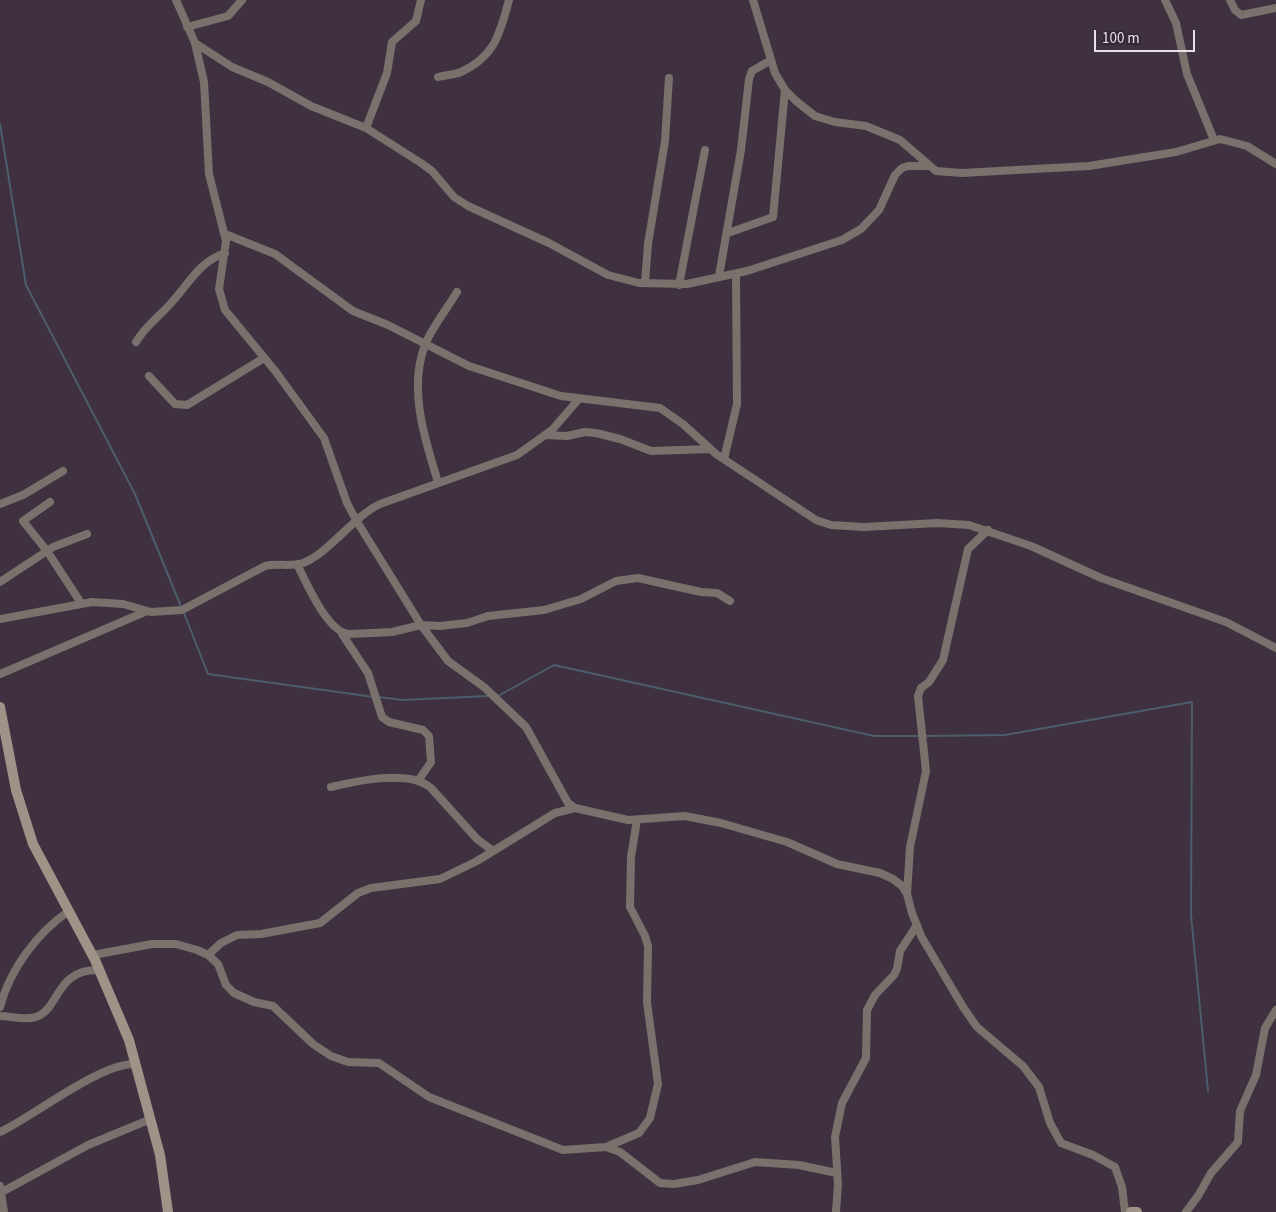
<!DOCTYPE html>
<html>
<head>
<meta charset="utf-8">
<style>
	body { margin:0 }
	#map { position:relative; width:1276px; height:1212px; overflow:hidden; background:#3f3140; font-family:"Source Sans 3",sans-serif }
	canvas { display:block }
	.scale { position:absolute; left:1094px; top:30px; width:101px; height:22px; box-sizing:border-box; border:2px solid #e9e1ea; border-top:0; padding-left:6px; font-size:15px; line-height:18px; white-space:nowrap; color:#e9e1ea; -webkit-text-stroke:4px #342736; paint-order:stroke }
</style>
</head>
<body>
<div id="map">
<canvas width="1276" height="1212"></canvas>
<div class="scale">100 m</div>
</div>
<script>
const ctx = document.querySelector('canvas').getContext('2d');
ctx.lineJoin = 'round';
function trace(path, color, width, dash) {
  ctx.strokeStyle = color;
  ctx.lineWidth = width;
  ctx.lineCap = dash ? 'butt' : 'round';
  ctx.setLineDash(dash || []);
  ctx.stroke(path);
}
trace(new Path2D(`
	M0,124L26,285L135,494L182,609
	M184,613L208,674L374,697
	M498,696L554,665L874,736H920
	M379,697L402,700L488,696
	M925,736L1005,735L1192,702L1191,915L1208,1091`), '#4c5e6b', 2);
trace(new Path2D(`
	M176,0L195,43L204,82L209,174L226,241L219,289L225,310L276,372L324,438L347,503L356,520L421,625L448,661L484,687L526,727L568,803L575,808L628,820L685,816L721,823L787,842L837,864L880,873L893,879L902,886L907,894L912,913L921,936L963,1007L977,1027L1023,1066L1039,1087L1050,1123L1061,1143L1093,1155L1115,1167L1122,1187L1125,1212
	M753,0L775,73L785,90L796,101L815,116L835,122L866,126L900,140L936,171L962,173L1089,166L1176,152L1220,139L1247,146L1276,164
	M1165,0L1176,23L1187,74L1214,140
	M1230,0L1235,10L1241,15L1276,8
	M187,27L228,16L242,0
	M195,43L232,67L268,82L311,106L366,128L421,163L432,171L454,197L468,206L549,243L608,275L639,283L687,284L747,271L842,240L861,229L879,210L895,175L902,168L908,166H928
	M438,77C445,75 454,75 461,72C496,56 500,32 509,0
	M366,128L387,73L392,42L416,21L421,0
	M728,233L773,217L785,90
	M225,234L275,254L353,311L388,325L469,366L561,396L660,408L683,424L716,454L816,520L831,525L864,527L937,523L969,525L1031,546L1101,578L1226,622L1276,648
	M719,276L741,150L749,79L752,71L771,60
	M645,283L648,244L665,141L669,78
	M679,285L705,150
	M136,342C146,325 160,316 172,302C190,282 199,262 225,253
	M149,376L175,404L187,405L264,358
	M545,435L567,436L585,432L596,433L620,439L651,451L709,449
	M724,459L737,404L736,274
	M438,482C425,440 408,389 425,345C432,327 447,309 457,292
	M50,502L23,521L47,551L81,603
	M0,504L23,495L63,471
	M297,564C306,582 327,632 349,634L392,632L421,625L440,626L467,623L488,616L544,610L581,599L616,581L638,578L701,592L717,593L730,601
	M0,582L53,547L87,534
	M0,619L92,602L123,604L151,612L182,610L265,566C277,563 291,567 303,563C329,553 353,517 380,504L517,455L552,430L578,400
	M342,634L368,673L382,717L389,722L423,730L429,736L431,762L418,781
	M0,674L147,611
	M331,787C357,781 409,769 431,788L477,839L493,851
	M907,894L910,847L926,771L918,696L921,688L929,682L943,660L968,549L988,530
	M93,955L152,944H176L197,950L208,955L218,964L226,985L234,993L254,1002L273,1006L313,1044L331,1056L348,1062L379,1063L429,1097L563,1150L606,1147L620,1152L660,1183L674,1184L698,1180L755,1162L799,1165L837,1173
	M208,955L221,943L237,935L261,934L320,923L358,893L371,888L440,879L477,861L555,813L575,808
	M0,1007C10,969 37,933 69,911
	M0,1016C12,1016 24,1021 36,1017C60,1009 55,969 99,970
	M0,1132C34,1116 100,1063 135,1064
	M606,1147L639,1133L650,1118L658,1084L647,1002L648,946L645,936L630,907L631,857L637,820
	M0,1186L4,1212
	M2,1192L88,1145L151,1119
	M836,1212L838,1184L835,1137L842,1103L866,1058L867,1010L875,995L894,975L897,969L900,951L917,925
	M1186,1212L1198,1196L1211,1173L1238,1142L1240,1111L1256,1075L1265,1028L1276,1010`), '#79716b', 8);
trace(new Path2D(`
	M0,707L16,790L33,844L95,960L129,1040L160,1155L168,1212
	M1131,1212H1137`), '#9f9287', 10);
</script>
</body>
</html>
